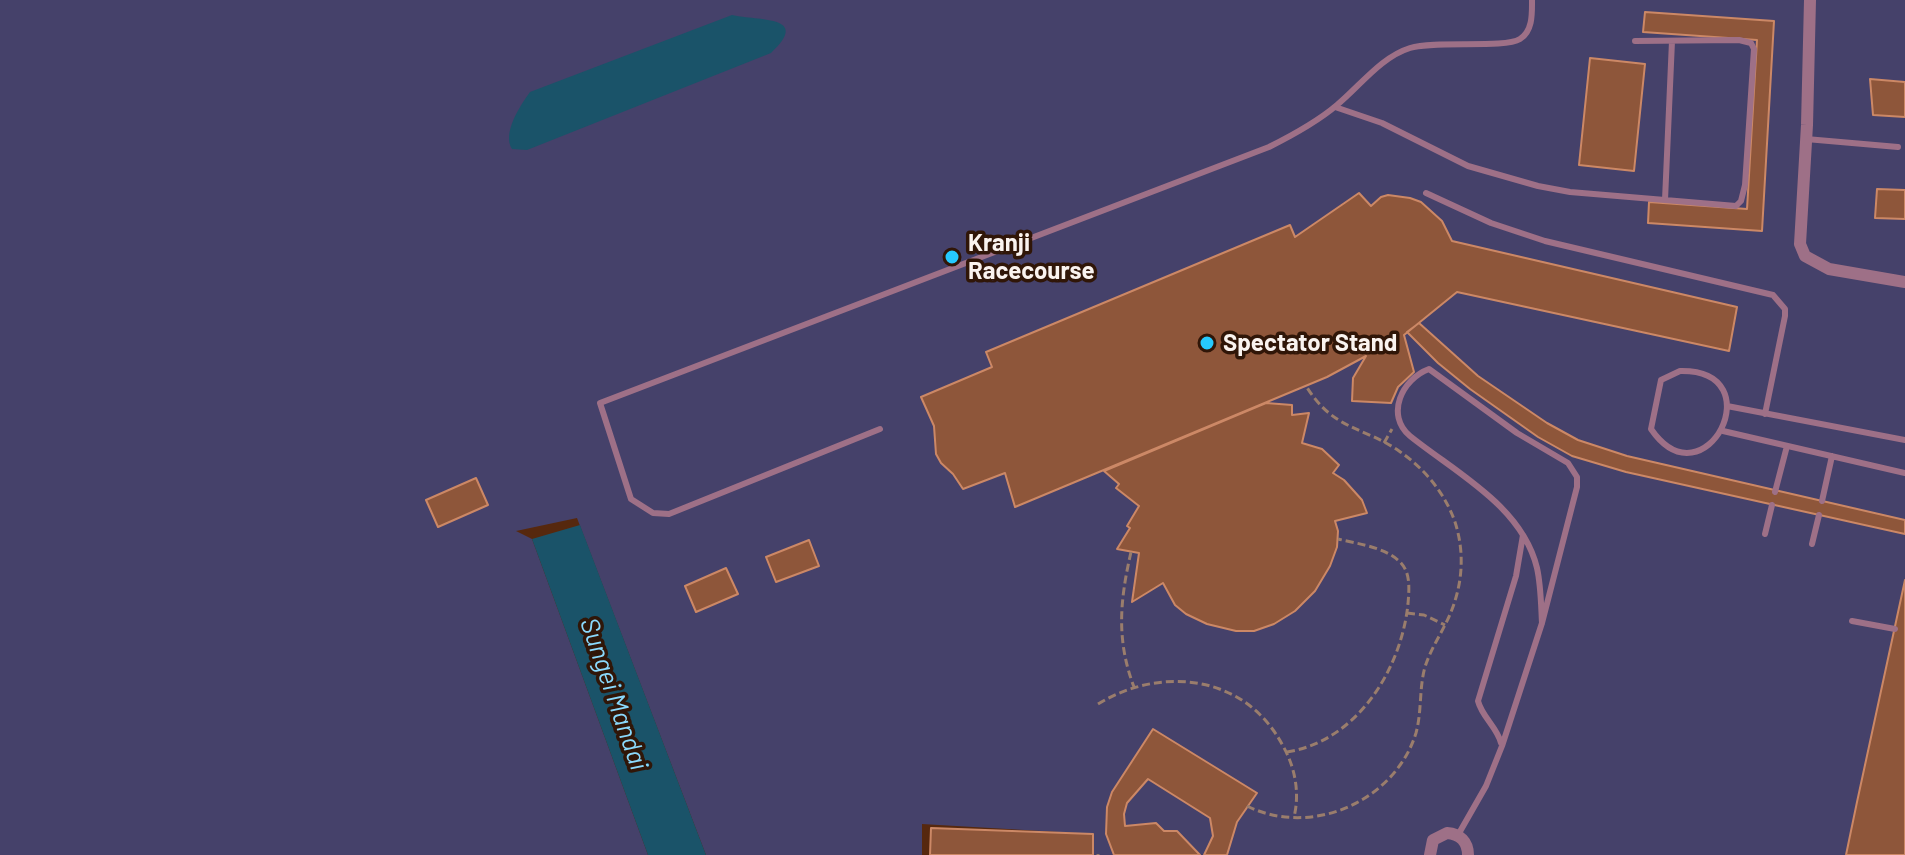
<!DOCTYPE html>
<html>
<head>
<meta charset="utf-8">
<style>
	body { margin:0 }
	canvas { display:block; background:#56280e }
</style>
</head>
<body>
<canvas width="1905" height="855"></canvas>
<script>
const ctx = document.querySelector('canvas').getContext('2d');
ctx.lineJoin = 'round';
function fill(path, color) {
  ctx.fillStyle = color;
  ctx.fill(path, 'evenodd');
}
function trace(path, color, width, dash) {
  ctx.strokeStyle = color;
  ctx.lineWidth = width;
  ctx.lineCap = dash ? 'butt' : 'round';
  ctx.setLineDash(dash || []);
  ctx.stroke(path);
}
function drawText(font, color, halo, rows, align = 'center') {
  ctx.font = font + ' Barlow,sans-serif';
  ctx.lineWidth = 7;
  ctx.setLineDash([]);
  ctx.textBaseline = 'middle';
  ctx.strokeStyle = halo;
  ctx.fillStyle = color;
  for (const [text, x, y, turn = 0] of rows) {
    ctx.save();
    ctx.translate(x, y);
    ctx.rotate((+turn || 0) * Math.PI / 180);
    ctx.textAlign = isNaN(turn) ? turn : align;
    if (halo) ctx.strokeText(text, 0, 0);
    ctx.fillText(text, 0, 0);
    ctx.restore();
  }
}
fill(new Path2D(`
	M0,0H1905V855H1093V834L922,824V855H706L577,518L516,531L532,539L648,855H0Z`), '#45416a');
fill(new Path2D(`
	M732,15C758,21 812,15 771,53L527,150L512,149C502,133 520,106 530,92Z
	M580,525L706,855H648L532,539Z`), '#1a5369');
const building = new Path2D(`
	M1645,12L1774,21L1762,231L1648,223L1649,202L1747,209L1757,40L1643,32Z
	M1590,58L1645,64L1634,171L1579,165Z
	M1870,79L1905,82V117L1873,115Z
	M1877,189L1905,190V219L1875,218Z
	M1359,193L1371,206L1381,197L1388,195L1410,198L1421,202L1442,221L1452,241L1737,307L1729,351L1457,292L1404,335L1414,372L1398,387L1391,403L1352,401L1353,378L1366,356L1327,377L1015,507L1005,473L963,489L953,474L941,463L936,454L934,426L921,397L992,367L986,352L1290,225L1295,237Z
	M1419,323L1478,376L1547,423L1578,440L1627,456L1905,520V534L1626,472L1572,456L1538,437L1470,389L1438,363L1407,332Z
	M1266,403L1292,405V415L1309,413L1302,443L1322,449L1339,465L1333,473L1344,480L1362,500L1367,513L1335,521L1338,531L1337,547L1330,566L1315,591L1295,611L1274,624L1254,631H1236L1207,624L1186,614L1175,605L1163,583L1132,602L1139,553L1117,549L1130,528L1127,526L1139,506L1116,488L1119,484L1104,471Z
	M476,478L488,505L438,527L426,500Z
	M809,540L819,566L776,582L766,557Z
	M726,568L738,594L696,612L685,586Z
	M1905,580V855H1846L1857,802Z
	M1153,729L1257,793L1237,822L1227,855H1204L1213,836L1210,818L1148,779L1127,803L1124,814L1125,826L1156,823L1164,831H1177L1200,855H1114L1106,834L1107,807L1112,792Z
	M931,828L1093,834V855H930Z`);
fill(building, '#8e563a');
trace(building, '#c86', 2);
trace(new Path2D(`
	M1384,443L1392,429
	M1131,552C1120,600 1116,640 1134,687
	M1407,613L1424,615L1445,625
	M1098,704C1162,665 1246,675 1283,746C1295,767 1300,793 1294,817
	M1287,752C1357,741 1401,670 1408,604C1409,590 1411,574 1401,563C1386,547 1358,544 1338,539
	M1247,806C1312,838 1395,801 1416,733C1422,711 1419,688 1425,667C1430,651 1439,637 1446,623C1462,591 1466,556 1455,522C1445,493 1424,468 1399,451C1363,426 1334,431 1306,386
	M1098,855V854`), '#9a7d6c', 3, [8, 4]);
trace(new Path2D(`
	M1335,107L1382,123L1468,166L1538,186L1570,192L1736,206L1741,201L1745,185L1754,49L1751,43L1739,40L1635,41
	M1806,139L1898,147
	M1426,193L1491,223L1545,241L1773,295L1785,309V316L1765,414
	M1665,200L1672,41
	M1680,371C1775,369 1705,507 1651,429L1661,380Z
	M1727,406L1905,440
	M880,429L669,514L653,513L631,499L600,403L1269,147C1293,135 1317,122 1337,105C1360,86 1381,57 1410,48C1436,40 1504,49 1520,39C1533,31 1532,13 1532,0
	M1723,431L1905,473
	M1775,492L1787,446
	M1822,501L1832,456
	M1765,534L1772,505
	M1812,544L1819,515
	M1852,621L1895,629
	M1501,743C1497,727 1482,717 1478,701L1516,576L1523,535
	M1458,835L1486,786L1502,746L1542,623L1577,487V477L1568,463L1517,433L1429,369C1402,379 1385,415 1410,436C1456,473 1522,506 1537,568C1541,586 1541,605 1542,623`), '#9e7087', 6);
trace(new Path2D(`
	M1810,0L1807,125L1800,244L1805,256L1829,269L1905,282
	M1430,855L1433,840L1447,833C1460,834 1468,842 1468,855`), '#9e7087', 12);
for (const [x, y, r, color] of [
	[952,257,8,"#26c9fe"],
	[1207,343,8,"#26c9fe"]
]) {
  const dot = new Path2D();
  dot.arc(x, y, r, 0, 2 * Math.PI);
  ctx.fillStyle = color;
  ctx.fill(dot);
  trace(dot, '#301608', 3);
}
drawText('bold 24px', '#faf3ef', '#301608', [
	["Kranji",968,243],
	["Racecourse",968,271],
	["Spectator Stand",1223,343]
], 'left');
drawText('italic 26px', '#8ad9fc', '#301608', [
	["Sungei Mandai",614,694,71]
]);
</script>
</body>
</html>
